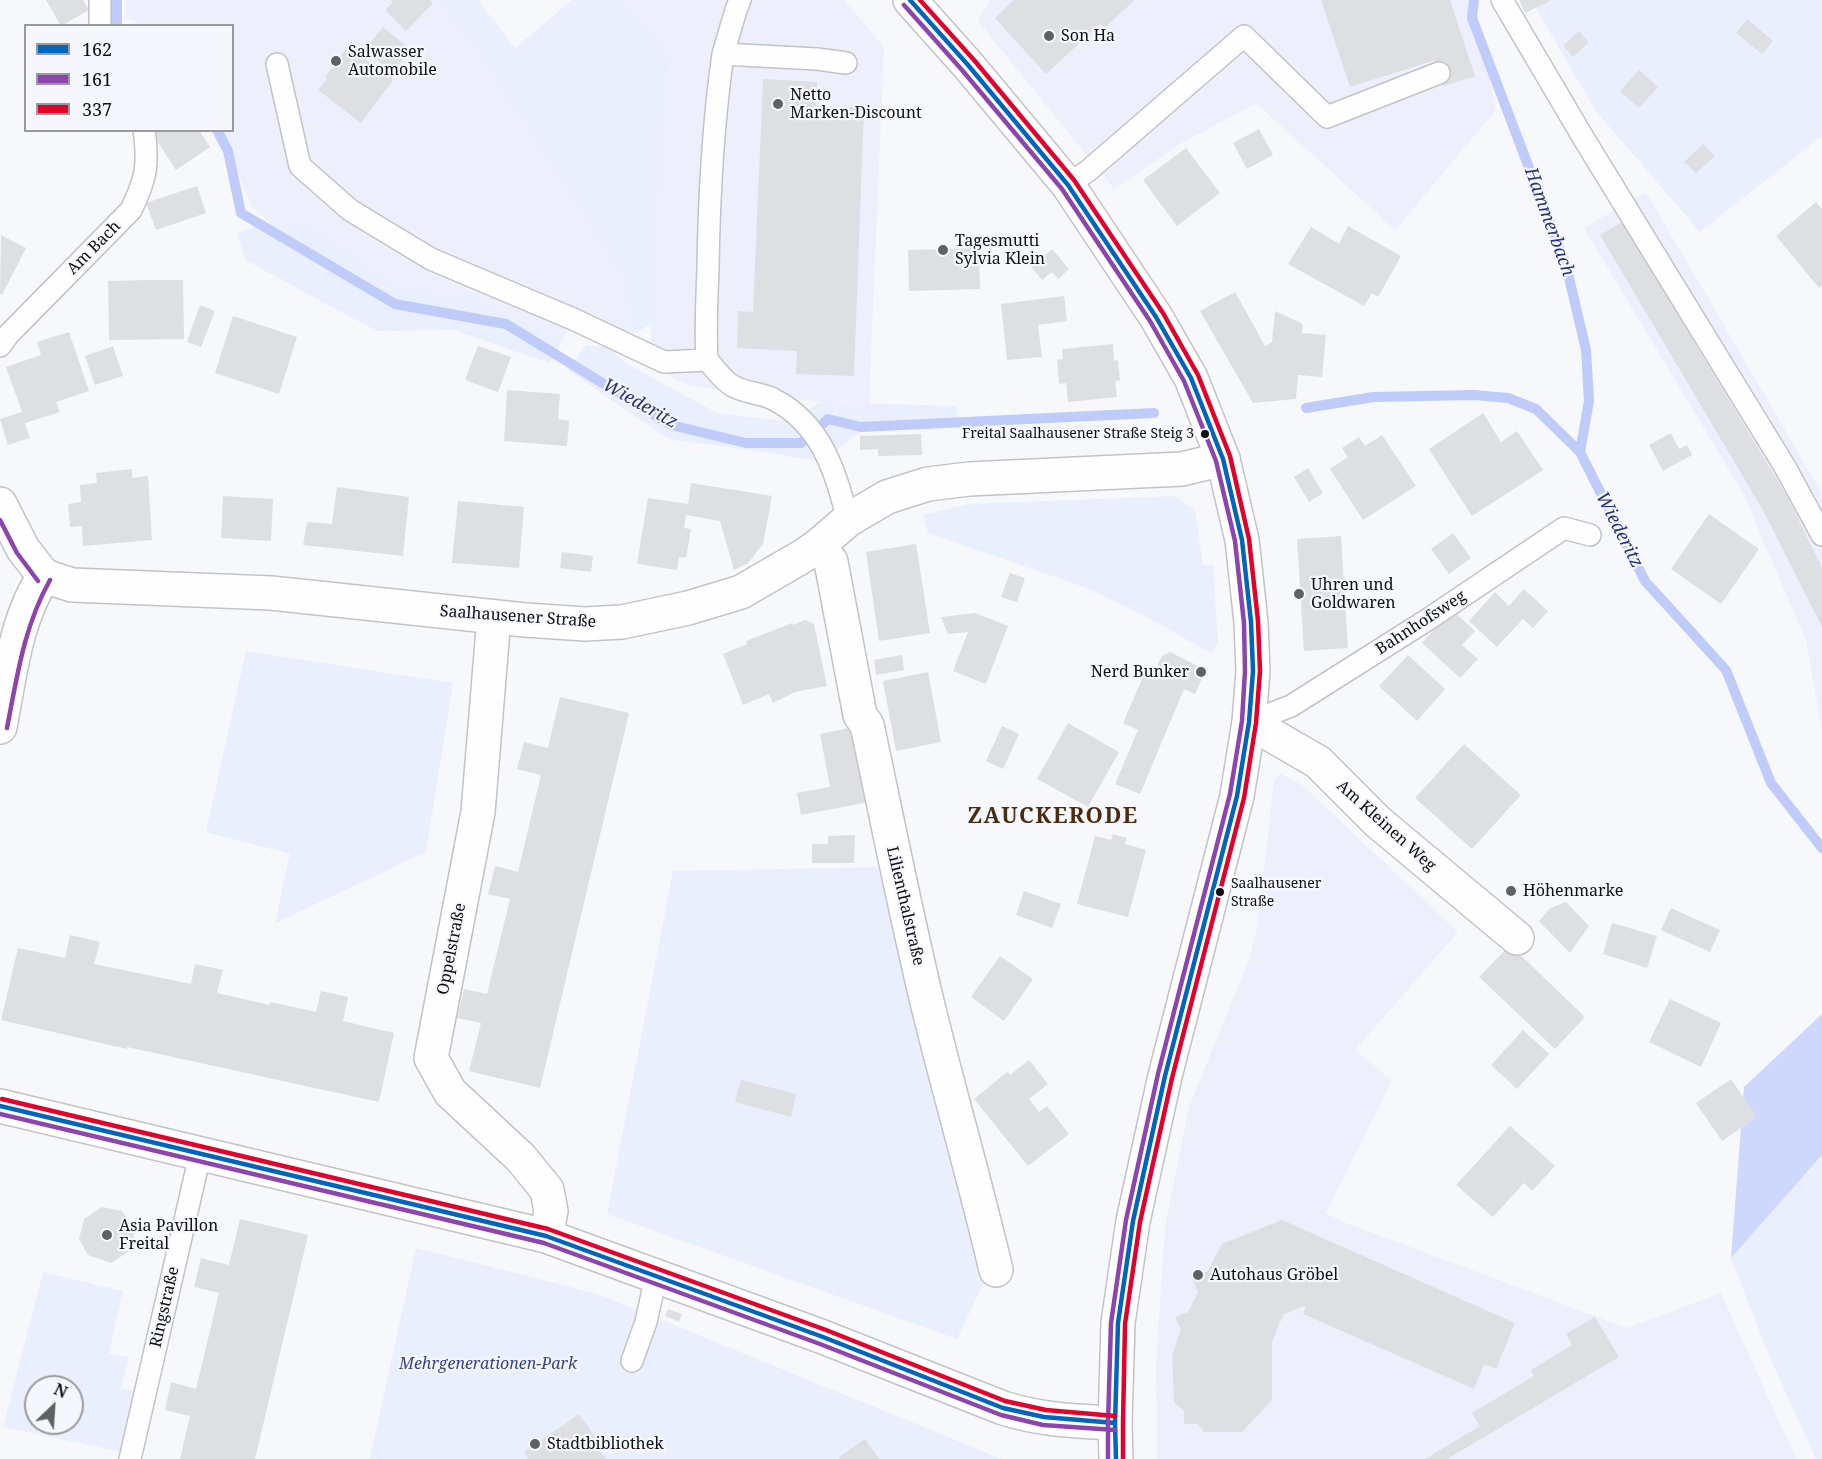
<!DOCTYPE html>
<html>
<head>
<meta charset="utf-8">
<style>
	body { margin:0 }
	#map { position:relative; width:1822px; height:1459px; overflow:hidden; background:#f7f8fb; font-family:"Noto Serif",serif }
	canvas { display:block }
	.legend { position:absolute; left:24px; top:24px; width:210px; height:108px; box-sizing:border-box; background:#f5f7fd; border:2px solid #999aa0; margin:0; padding:8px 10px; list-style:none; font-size:18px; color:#0e0f14 }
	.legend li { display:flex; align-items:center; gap:12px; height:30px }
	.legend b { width:30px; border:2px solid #999aa0 }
	.north { position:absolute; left:24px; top:1375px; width:60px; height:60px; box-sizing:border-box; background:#f5f7fd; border:2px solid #999aa0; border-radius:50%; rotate:25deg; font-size:16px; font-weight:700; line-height:24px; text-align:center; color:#0e0f14 }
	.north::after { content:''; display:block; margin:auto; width:21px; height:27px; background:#606165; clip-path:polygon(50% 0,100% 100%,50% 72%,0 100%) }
</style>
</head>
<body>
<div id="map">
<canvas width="1822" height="1459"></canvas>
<ul class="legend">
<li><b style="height:8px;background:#0065bd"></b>162</li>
<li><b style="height:8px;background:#8e44ad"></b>161</li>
<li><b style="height:8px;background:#e4002b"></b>337</li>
</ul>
<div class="north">N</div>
</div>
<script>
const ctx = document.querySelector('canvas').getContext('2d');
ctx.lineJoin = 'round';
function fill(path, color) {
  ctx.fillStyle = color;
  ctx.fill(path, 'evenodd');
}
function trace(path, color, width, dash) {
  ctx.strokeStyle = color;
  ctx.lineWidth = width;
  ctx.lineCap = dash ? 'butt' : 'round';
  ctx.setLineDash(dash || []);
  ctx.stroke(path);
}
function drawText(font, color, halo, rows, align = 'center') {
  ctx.font = font + ' "Noto Serif",serif';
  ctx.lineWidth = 4.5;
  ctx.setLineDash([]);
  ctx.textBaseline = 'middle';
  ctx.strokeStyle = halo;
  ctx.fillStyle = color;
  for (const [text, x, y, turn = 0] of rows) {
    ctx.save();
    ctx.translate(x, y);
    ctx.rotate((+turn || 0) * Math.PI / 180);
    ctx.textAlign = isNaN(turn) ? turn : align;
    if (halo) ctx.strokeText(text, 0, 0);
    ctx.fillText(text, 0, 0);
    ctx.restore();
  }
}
fill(new Path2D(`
	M125,0H435L481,60L622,278L632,336L577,309L561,343L550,332L477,298L395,283L312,224L269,222L252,207L221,131L232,130V26L136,25L135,20L125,19Z
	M626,0H844L884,47L869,403L821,402L689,386L649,365L667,79L673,57Z
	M990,0H1474L1496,110L1395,230L1256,103L1180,144L1114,189L978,21Z
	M1646,192L1822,493V731L1806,641L1743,493L1584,228Z
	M1281,774L1302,785L1458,932L1355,1050L1392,1081L1326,1213L1338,1220L1627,1328L1721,1293L1796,1459H1157L1156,1363L1165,1227L1189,1107L1250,957L1258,923L1274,780Z`), '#edf0fc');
fill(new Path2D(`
	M435,0H478L515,48L572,0H626L673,57L667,79L652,323L632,336L622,278L481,60Z
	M1519,0H1822V136L1700,232L1595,110L1536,8Z
	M269,222L312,224L395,283L477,298L550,332L561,343L549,363L454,330L377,331L245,260L237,233Z
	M586,345L607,347L627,364L717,413L785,421L821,402L956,406L958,426L860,432L821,462L771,453L668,439L568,370Z
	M1175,496L1195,510L1203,565H1213L1218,642L1212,654L1147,617L1087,588L928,533L923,515L970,504Z
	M246,651L453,683L426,852L275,923L290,854L206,832Z
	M887,867L985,1280L957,1339L607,1214L673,871Z
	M1822,1155V1459H1816L1768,1353L1731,1258Z
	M416,1248L598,1294L1002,1459H370Z
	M43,1272L123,1291L109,1353L129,1357L121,1388L139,1392L122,1452L3,1427ZM36,1387H72V1423H36Z`), '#eaeffd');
fill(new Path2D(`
	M1822,1014V1155L1731,1258L1744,1087Z`), '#cdd8fc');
trace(new Path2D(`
	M1474,0L1472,18L1566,265L1586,350L1589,401L1580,452
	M117,26V0
	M217,130L228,151L241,213L395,304L506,324L671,425L746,443H801L828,419L861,427L1154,413
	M1306,408L1373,397L1474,395L1508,398L1536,409L1580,452L1645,581L1726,670L1771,783L1822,848`), '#bfccf9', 10);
fill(new Path2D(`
	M46,0H83L89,10L61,26Z
	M391,0H430L433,3L406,31L385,10L393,2Z
	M1014,0H1135L1104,28L1100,24L1046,74L995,18Z
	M1321,0H1450L1475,76L1444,86L1435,60L1350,87Z
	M1519,0H1552L1525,13Z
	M1747,19L1773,41L1762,54L1736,33Z
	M383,27L411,50L392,72L364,50Z
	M1579,31L1589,42L1573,57L1563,46Z
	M348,46L393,80L361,123L318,90L327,79L325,77Z
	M1639,70L1658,87L1639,108L1620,91Z
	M763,79L817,82L816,106L864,108L854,376L796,374L797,351L737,348L738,311L753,312Z
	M1259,129L1273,155L1247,169L1233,143Z
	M150,130H199L210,147L176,170Z
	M1703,144L1715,156L1696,173L1684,162Z
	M1186,148L1220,193L1177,226L1143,180Z
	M197,186L206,213L156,230L146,203Z
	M1816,202L1822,209V286L1819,288L1776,236Z
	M1622,222L1789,500L1822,568V627L1764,512L1600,235Z
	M1348,226L1401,256L1378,297L1372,293L1364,306L1288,264L1311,227L1339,244Z
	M1,235L26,248L2,295L0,294Z
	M979,248L980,289L909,291L908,250Z
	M1052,249L1069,269L1058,279L1052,272L1042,280L1026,261L1037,252L1042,258Z
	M147,280H183L184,339L109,340L108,281Z
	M1235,292L1265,346L1272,342L1275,311L1303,324L1302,333L1326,335L1322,377L1298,375L1296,399L1253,403L1200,311Z
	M1064,296L1067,321L1038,325L1042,357L1007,360L1001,304Z
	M200,305L215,311L201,347L187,342Z
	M233,316L297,337L279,394L215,373Z
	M69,332L89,391L56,402L60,412L25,423L30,438L8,445L0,419L22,412L6,367L41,355L37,342Z
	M1113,344L1114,361L1118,360L1120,380L1115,381L1117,397L1068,402L1066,383L1059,384L1057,360L1063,359L1062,349Z
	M113,346L123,376L95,385L85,356Z
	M478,346L511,357L498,392L465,380Z
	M507,390L560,394L558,419L569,421L567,446L504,441Z
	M1483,413L1501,442L1517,431L1543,470L1472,516L1429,449Z
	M1671,433L1679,449L1687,445L1692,455L1663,471L1649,445Z
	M921,434L922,455L878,456V449L860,450V436Z
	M1382,435L1416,486L1363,520L1330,469L1348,457L1342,448L1359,437L1365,446Z
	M1308,468L1323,493L1309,502L1294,477Z
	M132,469V478L148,476L152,540L83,546L82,526L70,527L68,504L81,502L80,485L97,483L96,473Z
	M691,483L772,496L763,544L748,563L734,570L720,521L686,515L684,528L691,529L686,558L679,557L677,570L637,564L648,498L688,504Z
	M337,487L409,497L403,556L303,545L307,522L332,524Z
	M223,496L273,499L271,541L221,538Z
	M458,501L524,507L519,568L452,563Z
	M1709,514L1759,549L1721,604L1671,569Z
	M1453,533L1471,558L1449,574L1431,549Z
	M1341,536L1348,648L1304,651L1297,539Z
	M916,544L930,633L879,641L866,552Z
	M562,552L593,556L591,572L560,568Z
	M1010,573L1025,578L1017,602L1001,597Z
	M1524,589L1548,611L1533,628L1523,619L1497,647L1469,621L1495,592L1509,606Z
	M1452,610L1475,631L1462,645L1478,659L1460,678L1422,643Z
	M975,613L1008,626L986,684L953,671L968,632L948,634L941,617Z
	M805,620L814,624L827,686L795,692L773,703L769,694L743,705L723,654L747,644L746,641L792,623L793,625Z
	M1170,652L1200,667L1203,676L1195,694L1184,689L1140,794L1115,784L1138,730L1123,723L1145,672L1152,676L1162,656Z
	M902,655L904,670L876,675L874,660Z
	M1408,655L1445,689L1417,721L1379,686Z
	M928,672L941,742L896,751L883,681Z
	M560,697L629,713L540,1088L469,1071L481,1023L457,1018L464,989L487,994L510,899L488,894L495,866L518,872L541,775L517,769L524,742L548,748Z
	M1068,723L1119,752L1088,807L1037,779Z
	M1002,726L1019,734L1003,769L986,761Z
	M854,727L869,802L801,815L797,793L830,787L820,734Z
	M1464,744L1521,795L1472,849L1415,798Z
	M1113,834L1127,838L1125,844L1146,850L1128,917L1077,904L1095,836L1111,840Z
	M855,835L854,863H812V844H828V836Z
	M1024,891L1061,904L1052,928L1016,915Z
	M1566,902L1589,926L1570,953L1539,921L1550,908Z
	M1671,908L1720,930L1710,952L1661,930Z
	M1612,923L1657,936L1647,968L1603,954Z
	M70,935L100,942L94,964L191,984L195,964L223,970L217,993L270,1005V1002L316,1012L321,991L348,997L343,1021L394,1033L379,1102L127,1047V1049L1,1020L18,948L65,958Z
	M1510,945L1585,1017L1555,1049L1479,977Z
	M1000,956L1033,979L1004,1021L971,997Z
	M1670,999L1721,1023L1701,1067L1649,1042Z
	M1523,1030L1549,1054L1517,1089L1491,1065Z
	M1029,1060L1048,1084L1029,1099L1039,1112L1047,1106L1069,1134L1028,1166L974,1099L1007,1072L1010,1075Z
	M1731,1079L1757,1117L1722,1141L1696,1103Z
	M741,1080L796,1094L791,1117L735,1102Z
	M1510,1126L1555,1166L1532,1191L1524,1183L1493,1217L1456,1185Z
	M102,1207L122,1211L135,1230L131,1250L111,1263L88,1255L79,1239L84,1219Z
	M240,1219L308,1235L255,1459H180L190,1416L165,1410L171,1382L196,1389L219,1293L194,1287L201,1258L229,1265Z
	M1282,1220L1515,1323L1496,1369L1484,1364L1474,1389L1303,1314L1306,1305L1283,1315L1272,1342V1400L1242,1432H1204L1198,1424H1184V1411L1174,1402L1172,1355L1181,1330L1175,1317L1188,1312L1198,1292L1191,1276L1207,1272L1222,1244Z
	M668,1309L682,1314L679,1322L665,1316Z
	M1595,1317L1619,1357L1447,1459H1425L1480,1426L1472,1413L1534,1376L1531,1370L1572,1345L1566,1334Z
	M579,1414L599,1442L596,1445L606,1459H528L524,1452Z
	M865,1439L879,1459H840L839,1457Z`), '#dedfe3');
const lane = new Path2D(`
	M1502,0L1584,139L1785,467L1822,535
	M100,26V0
	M723,54L736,10L740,0
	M846,63L817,59L723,54C713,125 709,197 708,269C707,299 705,329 707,360C715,368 723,381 733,386C745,393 760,393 773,399C822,424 835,471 848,520
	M277,64L300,166L350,210L431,259L573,319L664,362L707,360
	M1068,185L1089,170L1244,36L1327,117L1439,73
	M0,346L8,335L131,210C146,179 149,165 144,130
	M1249,722L1291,706L1427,620L1564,528L1590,535
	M632,1361L646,1322L656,1276
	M130,1459L200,1155`);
const street = new Path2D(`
	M0,504L23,549L44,576L72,585L271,593L525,620L585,624L622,622L688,608L741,592L803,556L819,545L848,520L887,497L928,484L969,479L1182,469L1223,459
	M819,545L831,562L860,715L867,725C888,823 907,921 931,1018C952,1102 976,1185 996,1270
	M494,617L478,812L431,1058L450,1092L521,1158L547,1190L551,1211L546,1236
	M1249,722L1318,762L1378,822L1517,938
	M0,727C10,676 15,620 44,576
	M0,1106L546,1236L823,1337L1003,1408C1040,1420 1076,1421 1115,1423`);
const secondary = new Path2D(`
	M910,0L968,65L1068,185L1156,317L1191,378L1223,459L1242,540L1251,622L1253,671L1249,722L1237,796L1165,1076L1133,1221L1118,1323L1115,1423L1116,1459`);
trace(lane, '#c2c3c7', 24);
trace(street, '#c2c3c7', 36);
trace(secondary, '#c2c3c7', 36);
trace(lane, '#fefefe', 21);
trace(street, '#fefefe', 33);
trace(secondary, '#fefefe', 33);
trace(new Path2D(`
	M910,0L968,65L1068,185L1156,317L1191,378L1223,459L1242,540L1251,622L1253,671L1249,722L1237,796L1165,1076L1133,1221L1118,1323L1115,1423L1116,1459
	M0,1106L546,1236L823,1337L1003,1408L1044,1417L1115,1423`), '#0065bd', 4.5);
trace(new Path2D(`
	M904,5L962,70L1062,189L1150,321L1184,381L1216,461L1235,541L1244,623L1245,671L1242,721L1230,794L1158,1074L1126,1220L1111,1323L1108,1423V1459
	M0,520L17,553L38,581
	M7,728C17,677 24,626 50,580
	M0,1114L544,1243L820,1344L1001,1415L1043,1425L1115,1430`), '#8e44ad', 4.5);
trace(new Path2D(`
	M920,0L974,60L1074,180L1163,313L1198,375L1230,456L1249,539L1258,621L1260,671L1256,723L1244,798L1172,1078L1140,1222L1125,1324L1123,1423V1459
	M2,1099L548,1229L826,1330L1005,1401L1046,1410L1115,1416`), '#e4002b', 4.5);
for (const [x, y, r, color] of [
	[1049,36,6,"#606165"],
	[336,61,6,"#606165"],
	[778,104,6,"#606165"],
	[943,250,6,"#606165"],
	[1205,434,5,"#0e0f14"],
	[1299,594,6,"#606165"],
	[1201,672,6,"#606165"],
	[1511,891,6,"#606165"],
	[1220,892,5,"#0e0f14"],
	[107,1235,6,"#606165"],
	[1198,1275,6,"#606165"],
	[535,1444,6,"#606165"]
]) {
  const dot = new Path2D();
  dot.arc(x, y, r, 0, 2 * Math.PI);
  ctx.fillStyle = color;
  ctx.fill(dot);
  trace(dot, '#f5f7fd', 2);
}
drawText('14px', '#0e0f14', '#f5f7fd', [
	["Freital Saalhausener Straße Steig 3",1194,434],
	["Saalhausener",1231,884,"left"],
	["Straße",1231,902,"left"]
], 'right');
drawText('16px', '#0e0f14', '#f5f7fd', [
	["Son Ha",1061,36],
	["Salwasser",348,52],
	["Automobile",348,70],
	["Netto",790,95],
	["Marken-Discount",790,113],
	["Tagesmutti",955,241],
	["Sylvia Klein",955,259],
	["Uhren und",1311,585],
	["Goldwaren",1311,603],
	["Nerd Bunker",1189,672,"right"],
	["Höhenmarke",1523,891],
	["Asia Pavillon",119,1226],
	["Freital",119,1244],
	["Autohaus Gröbel",1210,1275],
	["Stadtbibliothek",547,1444]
], 'left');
drawText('16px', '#0e0f14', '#f5f7fd', [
	["Am Bach",94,248,-45],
	["Saalhausener Straße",518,617,4],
	["Bahnhofsweg",1421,623,-33],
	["Am Kleinen Weg",1386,826,42],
	["Lilienthalstraße",905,906,77],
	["Oppelstraße",452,949,-79],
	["Ringstraße",165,1307,-77]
]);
drawText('italic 16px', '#34428b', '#f5f7fd', [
	["Mehrgenerationen-Park",488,1364]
]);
drawText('italic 18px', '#27337a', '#f5f7fd', [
	["Hammerbach",1549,222,70],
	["Wiederitz",640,404,29],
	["Wiederitz",1619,530,63]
]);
ctx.letterSpacing = '1.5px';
drawText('bold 22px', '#4a2c10', '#f5f7fd', [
	["ZAUCKERODE",1053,817]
]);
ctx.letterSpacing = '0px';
</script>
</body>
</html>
